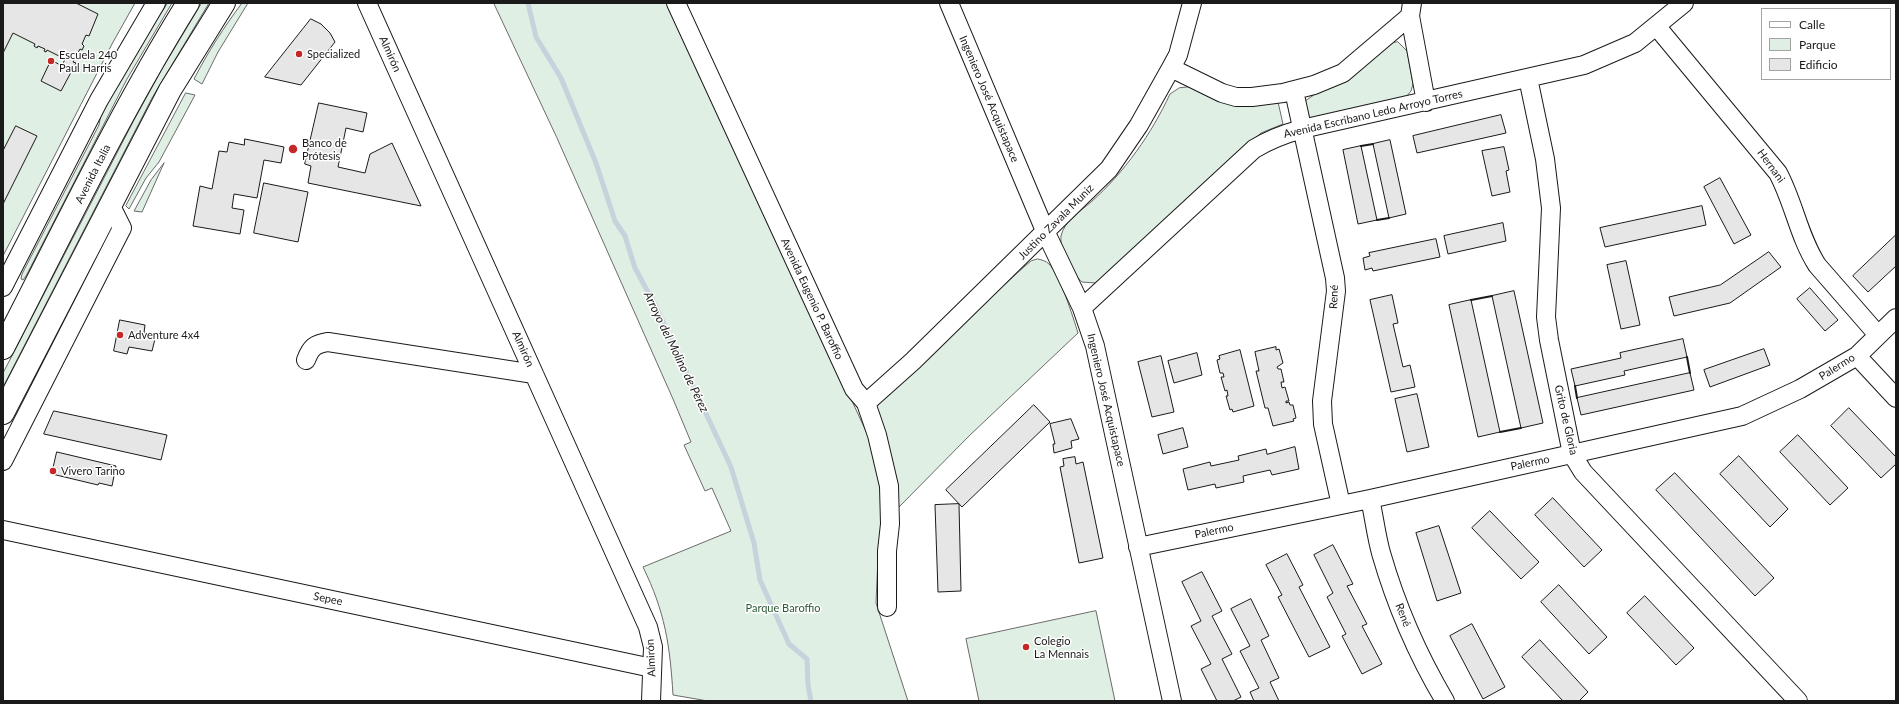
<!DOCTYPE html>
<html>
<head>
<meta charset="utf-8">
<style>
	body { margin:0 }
	#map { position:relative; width:1899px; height:704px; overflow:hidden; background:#fff; font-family:Lato,sans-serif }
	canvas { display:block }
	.frame { position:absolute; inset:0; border:4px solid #1a1a1a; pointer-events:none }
	.legend { position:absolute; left:1761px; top:8px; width:130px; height:72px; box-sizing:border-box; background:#fff; border:1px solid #a3a3a3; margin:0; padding:5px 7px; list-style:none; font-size:12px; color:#1a1a1a }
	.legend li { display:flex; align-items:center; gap:8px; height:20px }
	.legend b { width:20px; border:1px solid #a3a3a3 }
</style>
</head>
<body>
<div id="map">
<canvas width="1899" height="704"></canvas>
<div class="frame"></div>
<ul class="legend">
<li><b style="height:5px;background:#fff"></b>Calle</li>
<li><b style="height:11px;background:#e0efe3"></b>Parque</li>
<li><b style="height:11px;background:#e6e6e6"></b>Edificio</li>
</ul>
</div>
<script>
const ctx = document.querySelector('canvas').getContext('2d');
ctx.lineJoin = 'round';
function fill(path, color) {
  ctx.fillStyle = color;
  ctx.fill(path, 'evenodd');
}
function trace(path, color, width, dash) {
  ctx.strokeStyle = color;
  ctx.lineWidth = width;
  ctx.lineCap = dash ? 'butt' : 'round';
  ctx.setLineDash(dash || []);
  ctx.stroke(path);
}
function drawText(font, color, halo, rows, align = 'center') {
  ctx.font = font + ' Lato,sans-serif';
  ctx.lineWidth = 3;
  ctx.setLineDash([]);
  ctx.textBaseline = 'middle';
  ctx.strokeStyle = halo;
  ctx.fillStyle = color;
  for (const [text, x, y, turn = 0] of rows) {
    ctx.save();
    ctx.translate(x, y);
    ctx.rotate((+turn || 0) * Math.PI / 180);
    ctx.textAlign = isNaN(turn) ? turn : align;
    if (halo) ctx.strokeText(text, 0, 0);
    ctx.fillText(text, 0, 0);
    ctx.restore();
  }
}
const green = new Path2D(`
	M3,3H135L112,44L3,256Z
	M168,3H172L127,79L26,276L23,280L21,279L22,274L99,125L103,104Z
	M202,3H209L152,98L3,387V373L134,120L162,69Z
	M242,3H248L218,52L202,84L194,79C208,52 224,27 242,3Z
	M494,3H667L878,457L885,502L878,557L876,603L908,701H708L673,695C670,645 665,612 643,567L731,531L712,488L705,491L684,445L691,442L673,399L557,138Z
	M1398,42L1407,51L1413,84L1411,91L1406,97L1311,118L1306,116L1305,101L1390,43Z
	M1188,87L1278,102L1283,124L1261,133L1096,283L1082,282C1073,274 1059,248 1061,236C1064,221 1081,211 1091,202C1124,173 1152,133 1170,94L1179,88Z
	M186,93L195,95L159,162L146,178L129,209L126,206Z
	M164,163L142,212L134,211L151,180Z
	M1038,259C1042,260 1046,261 1049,264C1060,275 1073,317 1078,333L970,435L899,507L876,405L934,348L1025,266L1031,261Z
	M1096,611L1115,701H979L966,639Z`);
fill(green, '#e0efe3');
trace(green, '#6a6a6a', 1);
trace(new Path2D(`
	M528,3L536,37L561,78L596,163L615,221L625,236L635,268L656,307L731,467L754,543L760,580L789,644L807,659L808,685L811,701`), '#c6d2dc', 5);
const building = new Path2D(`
	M3,3H76L98,14L89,36L86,35L82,44L84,46L82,50L80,49L73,62L76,63L61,91L41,81L51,60L62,66L65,59L47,50L46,52L44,51L45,49L38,46L37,48L34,46L35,44L13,33L3,53Z
	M311,19L321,24L330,33L335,42L301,85L265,77Z
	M319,103L367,113L363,132L346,128L338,167L365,173L370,154L392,143L421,206L308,183L311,166L305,164Z
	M1501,115L1506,133L1417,153L1413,136Z
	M16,126L37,136L3,204V151Z
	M245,139L284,147L281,163L264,160L257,198L234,194L232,208L244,210L240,234L193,226L200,186L212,189L219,151L227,152L229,142L244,145Z
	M1390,140L1406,214L1389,218L1373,144Z
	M1361,146L1377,220L1358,224L1343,150Z
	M1504,147L1509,170L1506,171L1510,192L1492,196L1482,151Z
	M1720,178L1751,235L1734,244L1704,187Z
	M264,183L308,192L298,242L254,233Z
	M1702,206L1706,225L1605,247L1600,228Z
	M1503,223L1506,241L1448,254L1444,236Z
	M1896,235V266L1868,292L1853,276Z
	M1436,239L1440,257L1373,271L1372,268L1365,270L1363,258L1370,256L1369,253Z
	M1769,252L1781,267L1730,303L1674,316L1669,297L1720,285Z
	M1626,261L1640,325L1621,329L1607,265Z
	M1810,288L1838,320L1825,331L1797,299Z
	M1514,291L1543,423L1521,428L1492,296Z
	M1392,295L1398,323L1393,324L1403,367L1410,365L1415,387L1391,392L1370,300Z
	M1471,300L1500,432L1478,437L1449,305Z
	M120,320L145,325L144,333L156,335L152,351L129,347L127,354L114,351Z
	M1683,339L1687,357L1624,371L1625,375L1575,386L1571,369L1621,358L1620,353Z
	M1276,347V350L1279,349L1283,363L1277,367L1278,369H1281L1284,382H1281L1282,388L1285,387L1289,401H1286V403L1289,402L1290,405H1293L1296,418L1293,419L1294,421L1273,426L1268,408H1265L1256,371H1259L1255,352Z
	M1764,349L1770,365L1710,387L1704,370Z
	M1240,350L1254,406L1233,412L1232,409L1230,410L1226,396H1228L1227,390L1225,391L1221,377H1224L1223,373H1220L1217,360L1220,359L1219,356Z
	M1197,353L1202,375L1174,383L1168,361Z
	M1161,356L1174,412L1152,417L1138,362Z
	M1690,373L1694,390L1581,415L1577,398Z
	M1417,394L1429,447L1407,452L1395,399Z
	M1034,405L1050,422L962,507L946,490Z
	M1849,408L1896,457V464L1881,478L1831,426Z
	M54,411L167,435L161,460L44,434Z
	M1071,419L1079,439L1071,441L1072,448L1054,453L1053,444H1055L1050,424Z
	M1183,428L1188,447L1163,454L1158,435Z
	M1798,435L1848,488L1830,505L1780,452Z
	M1295,447L1299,469L1272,475L1270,470L1243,476L1244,482L1216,488L1215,484L1188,490L1183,469L1210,462L1211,466L1239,460L1238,456L1266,449L1267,454Z
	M57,452L116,466L112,486L99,483L98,485L52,474Z
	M1739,456L1788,509L1770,527L1720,474Z
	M1075,457L1076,464L1083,462L1103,558L1079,563L1060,467L1064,466L1063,459Z
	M1675,473L1774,578L1755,596L1656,490Z
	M1553,498L1602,550L1584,567L1535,515Z
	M959,504L961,591L938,592L935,505Z
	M1490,511L1539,562L1521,579L1472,528Z
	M1439,526L1461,593L1437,601L1416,533Z
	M1333,545L1353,584L1347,586L1367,624L1362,626L1382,664L1362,674L1342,636L1346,634L1327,597L1333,593L1314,555Z
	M1287,554L1303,585L1299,587L1330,647L1309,657L1278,597L1282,595L1266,565Z
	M1202,572L1222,611L1212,616L1232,654L1222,659L1241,697L1233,701H1217L1201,669L1211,664L1191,626L1201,621L1182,582Z
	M1559,585L1607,637L1589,654L1541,602Z
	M1645,596L1694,648L1676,665L1627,613Z
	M1251,599L1269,636L1261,640L1279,678L1270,682L1279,701H1254L1250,692L1259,688L1240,651L1250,646L1231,609Z
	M1472,624L1505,687L1483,699L1450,636Z
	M1540,640L1588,692L1579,701H1563L1522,657Z`);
fill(building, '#e6e6e6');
trace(building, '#1a1a1a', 1);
const minor = new Path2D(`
	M367,3L648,627L653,647L651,701
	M676,3L854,389L866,403L877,435L889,486L890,524L887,551V607
	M949,3L1046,233L1082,308L1095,346L1172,701
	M1412,3L1410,16L1426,102
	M1657,27L1778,173C1794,203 1799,237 1817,265L1878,335
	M1171,68L1222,93L1236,97H1252L1283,93L1314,85L1343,73L1410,16
	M1528,78L1545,159L1551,208L1546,317L1549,340L1572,454L1583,472L1798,701
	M1294,91L1335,278L1336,291L1322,401L1323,424L1341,505
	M3,287L99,100L156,3
	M1082,308L1254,149C1270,139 1284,134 1302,129L1584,65L1635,43L1684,3
	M1857,356L1896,398
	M306,360C311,347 315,344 328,342L534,374
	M866,403L913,361L1109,169L1139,125L1171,68L1178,55L1192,3
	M3,461L122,228L110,204
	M1370,499C1374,516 1376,535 1381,553C1396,605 1417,654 1445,701
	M3,530L652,668
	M1138,547L1370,499L1742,416L1800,389L1857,356L1896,318`);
const major = new Path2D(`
	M3,348C63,232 119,114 188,3
	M3,413L170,90L224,3`);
trace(minor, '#1a1a1a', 20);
trace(major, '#1a1a1a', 24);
trace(minor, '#fff', 18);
trace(major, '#fff', 22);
trace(new Path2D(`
	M1361,146L1373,144
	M1377,220L1389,218
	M1471,300L1492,296
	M1687,357L1690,373
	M1575,386L1577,398
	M1500,432L1521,428`), '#1a1a1a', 2);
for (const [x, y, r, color] of [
	[299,54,4,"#c62828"],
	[51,61,4,"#c62828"],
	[293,149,5,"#c62828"],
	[120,335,4,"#c62828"],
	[53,471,4,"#c62828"],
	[1026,647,4,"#c62828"]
]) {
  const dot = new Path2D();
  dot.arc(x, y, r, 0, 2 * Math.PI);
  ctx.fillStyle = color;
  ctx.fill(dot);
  trace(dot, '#fff', 1.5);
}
drawText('11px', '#1a1a1a', '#fff', [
	["Specialized",307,54],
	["Escuela 240",59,55],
	["Paul Harris",59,68],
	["Banco de",302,143],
	["Prótesis",302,156],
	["Adventure 4x4",128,335],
	["Vivero Tarino",61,471],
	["Colegio",1034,641],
	["La Mennais",1034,654]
], 'left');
drawText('11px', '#1a1a1a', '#fff', [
	["Almirón",390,54,66],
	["Ingeniero José Acquistapace",989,99,67],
	["Avenida Escribano Ledo Arroyo Torres",1373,114,-13],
	["Hernani",1771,166,54],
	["Avenida Italia",93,174,-63],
	["Justino Zavala Muniz",1056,222,-45],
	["René",1334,297,-87],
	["Avenida Eugenio P. Baroffio",812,299,65],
	["Almirón",523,349,66],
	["Palermo",1837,367,-32],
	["Ingeniero José Acquistapace",1106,400,77],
	["Grito de Gloria",1566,420,77],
	["Palermo",1530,463,-12],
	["Palermo",1214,531,-12],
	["Sepee",328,599,12],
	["René",1403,615,69],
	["Almirón",651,658,-93]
]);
drawText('11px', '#2b5a34', '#fff', [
	["Parque Baroffio",783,608]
]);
drawText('italic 12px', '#1a1a1a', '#fff', [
	["Arroyo del Molino de Pérez",676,352,64]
]);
</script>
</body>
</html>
